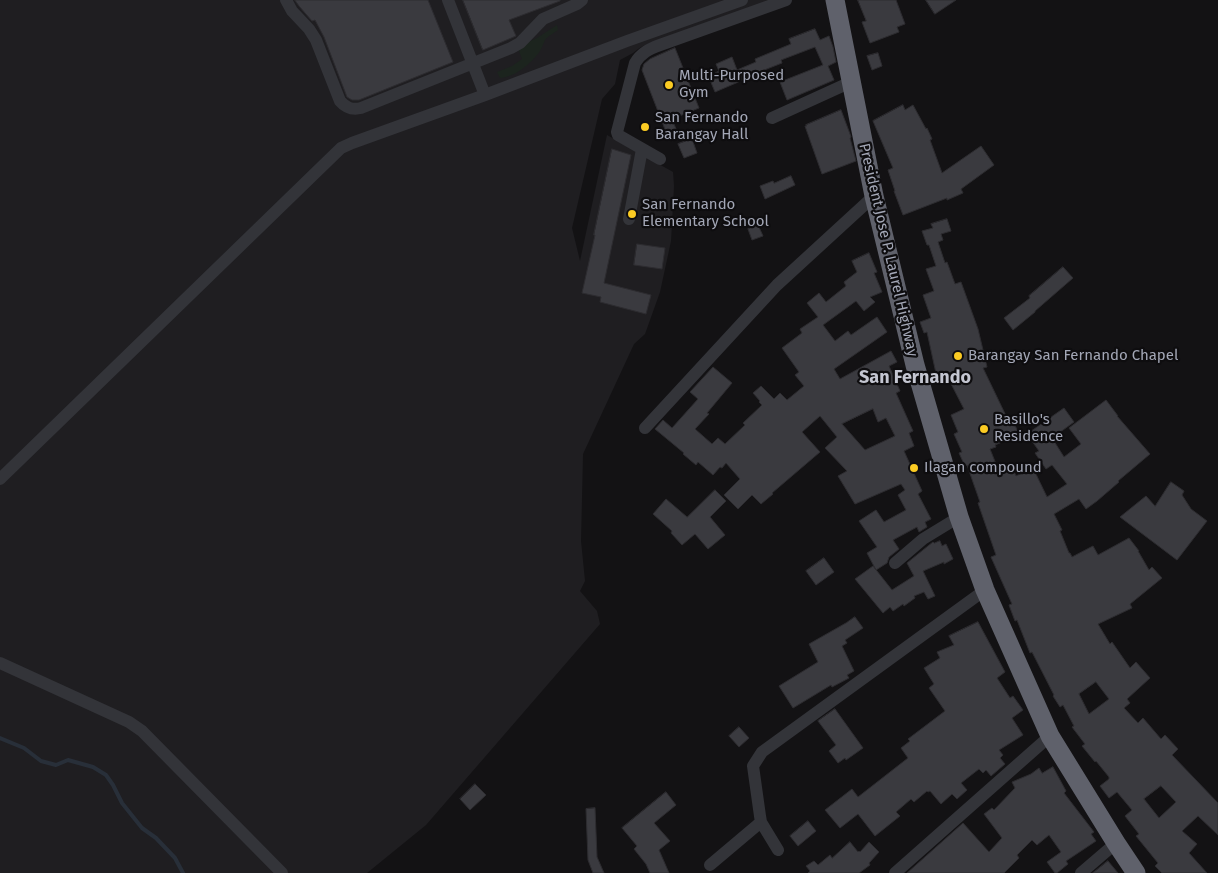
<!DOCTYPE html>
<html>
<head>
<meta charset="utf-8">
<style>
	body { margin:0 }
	canvas { display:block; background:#131214 }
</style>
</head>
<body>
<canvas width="1218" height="873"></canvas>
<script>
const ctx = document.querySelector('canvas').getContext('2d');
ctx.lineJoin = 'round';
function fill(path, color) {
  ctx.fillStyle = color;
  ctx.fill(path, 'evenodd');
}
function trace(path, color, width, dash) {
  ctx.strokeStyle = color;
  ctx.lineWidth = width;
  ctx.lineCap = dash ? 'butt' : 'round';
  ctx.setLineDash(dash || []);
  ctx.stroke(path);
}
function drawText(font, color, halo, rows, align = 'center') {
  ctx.font = font + ' "Fira Sans",sans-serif';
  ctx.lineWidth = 4.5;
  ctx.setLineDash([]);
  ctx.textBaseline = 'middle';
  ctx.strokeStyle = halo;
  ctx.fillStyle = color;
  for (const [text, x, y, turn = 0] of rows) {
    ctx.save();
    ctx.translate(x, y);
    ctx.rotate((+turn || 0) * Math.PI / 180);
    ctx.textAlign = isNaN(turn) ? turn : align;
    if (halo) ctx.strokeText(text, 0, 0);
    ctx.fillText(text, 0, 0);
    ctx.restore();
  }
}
fill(new Path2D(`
	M0,0H772L645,45L638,49L633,53L620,60L615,84L602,99L572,228L580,261L607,135L673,172L674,186L671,241L660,292L645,334L634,344L583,454L581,541L585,581L580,591L597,611L600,624L426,825L367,873H0Z`), '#1f1e21');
fill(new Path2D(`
	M557,25L558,30C554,33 548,36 545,40C543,44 542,48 540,51C531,64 515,77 500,78L497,72L512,66L522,59L519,51L526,43L537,38Z`), '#1c241e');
trace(new Path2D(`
	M0,738L24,748L41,761L56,765L68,760L93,767L106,775L113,785L122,803L142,828L156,838L175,858L183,873`), '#282f39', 4);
const building = new Path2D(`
	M295,0H428L453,62L359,100H352L347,97L324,37L315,20L312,21L299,6Z
	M463,0H560V1L509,20L516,36L483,50Z
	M858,0H896L905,24L897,27L899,32L870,43L862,22L866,21Z
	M926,0H956L935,14Z
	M815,29L820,40L829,36L833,47L836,62L828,66L834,80L787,100L780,82L823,65L815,47L781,60L782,63L749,76L750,77L715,92L710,80L717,78L715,73L719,71L716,64L732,57L737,70L756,62L755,59L791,44L789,39Z
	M675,48L699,108L672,119L676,129L666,132L642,70L644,64L650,59Z
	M878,53L882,66L872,70L867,56Z
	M903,105L905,110L913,105L926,129L927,128L932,139L930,140L942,173L981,146L994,165L961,189L963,193L947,200V198L903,215L894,191H895L888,170L893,168L873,121Z
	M841,110L850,134L851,137L850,138L856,161L822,174L805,126H807L806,125Z
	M692,139L697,153L684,158L678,144Z
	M612,149L631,155L604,283L651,295L646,314L600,302L601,297L582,293L595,235H594Z
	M791,176L795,185L765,199L760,186L773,181L774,183Z
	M947,219L951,231L941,234L943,240L938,242L945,263L947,262L955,284L961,282L978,329L987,367L983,368L1009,422L1013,420L1019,435L995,445L996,447L990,449L998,469L1010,463L1016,476L1033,468L1047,497L1067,484L1052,465L1046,469L1035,453L1039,451L1027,434L1064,408L1074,422L1052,438L1064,457L1081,444L1069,428L1106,400L1118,416H1117L1150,454L1118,481L1119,482L1097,501L1086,509L1079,499L1054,514L1062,530L1060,531L1069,553H1070L1072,557L1093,546L1098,555L1129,538L1139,551H1138L1149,570L1152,567L1162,578L1130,604L1132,608L1098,624L1110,644L1112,642L1130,668L1136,662L1150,678L1127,699L1130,703L1124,708L1138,723L1143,718L1161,739L1165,735L1178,749L1172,755L1218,803V835L1198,816L1182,831L1197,844L1189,853L1207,873H1162L1155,866L1158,863L1136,836L1139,834L1125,816L1132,810L1117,792L1109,798L1100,786L1109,779V777L1096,761L1095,762L1082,746L1085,744L1072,727L1074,726L1063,705L1060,707L1053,696L1054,695L1032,652L1030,653L1017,620L1015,621L1009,605L1012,604L991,557L996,555L978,503L980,502L967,465L965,466L959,453L962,452L954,434L958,432L951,415L964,409L947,376L937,378L927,332L924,333L920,322L931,318L923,295L934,291L926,269L936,266L929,245H927L922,231L933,228L931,224ZM1096,682L1109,699L1089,714L1079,694ZM1161,786L1176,802L1159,818L1144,799Z
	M758,225L763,236L752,240L748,229Z
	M637,244L665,248L662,269L634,265Z
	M869,253L877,272L874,273L882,292L870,297L875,302L864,311L856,301L823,325L835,341L848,331L851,335L877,317L887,332L834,369L840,379L891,351L897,362L889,366L900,391L896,393L913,431L909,433L914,446L904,451L922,491L918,494L931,519L925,522L927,527L919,532L917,527L893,540L899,549L889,557L887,563L876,570L867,553L877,547L859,521L876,510L884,522L906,510L898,495L905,490L901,484L855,504L838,476L847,471L825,448L837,437L820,416L802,432L820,452L772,493L773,494L761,504L752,495L738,509L724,495L740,479L726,463L722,468L720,467L713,475L698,462L696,465L683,454L684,453L655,429L663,420L672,428L698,399L690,392L713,367L732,383L707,413L709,414L695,429L712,444L718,438L725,444L745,425L743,423L762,405L759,402L760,401L753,393L761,386L774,399L780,393L787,400L804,386L795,375L799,372L782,348L802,333L800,329L818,317L807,303L819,293L826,302L846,286L844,282L857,272L852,261ZM873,409L878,422L886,418L895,436L865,450L842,424Z
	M1063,267L1073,278L1035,311V312L1013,330L1004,318L1030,298L1029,296Z
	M1171,482L1184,491L1182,495L1191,509L1207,521L1177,560L1120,517L1146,496L1155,506Z
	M715,490L726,501L710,517L725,535L708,549L695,534L682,545L671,533L672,531L653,514L666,499L687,517Z
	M940,541L942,546L946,544L953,559L944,564V562L923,571L935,596L928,599L924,592L914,596L915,598L904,606L903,604L893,611L890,607L883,613L855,579L873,566L892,590L914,576L907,563L928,546L933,542L934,543Z
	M824,558L834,572L816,585L806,571Z
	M855,617L863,628L845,640L847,643L842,646L854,671L847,675L849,678L832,687L831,685L793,708L779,686L818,662L809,644L846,623Z
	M978,622L1005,672L997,678L1010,698L1013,696L1023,710L1012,718L1023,735L999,750L1003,755L1000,758L1005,764L991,776L986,770L983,773L979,769L961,783L967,790L957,799L952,794L941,804L930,791L928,792L927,791L914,802L911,799L896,812L900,816L875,836L858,814L840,828L825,810L852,789L858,797L908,758L901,748L910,741L908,739L945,711L929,688L934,684L924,668L940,658L937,652L954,645L949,636Z
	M835,709L863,748L846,760L845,758L838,763L829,751L836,745L818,721Z
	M739,727L749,738L739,747L729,736Z
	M1053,767L1066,791L1064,793L1094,832L1091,834L1096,841L1066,861L1068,864L1057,873H1055L1047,862L1061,852L1049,835L1037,845L1032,840L1017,855L1019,858L1004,873H907L963,823L989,852L1002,838L984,814L992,808L994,810L1015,788L1012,782L1031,774L1039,768L1042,773Z
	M475,784L486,795L470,810L460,799Z
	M666,792L676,805L654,823L670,841L659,850L669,873H650L646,864L634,849L637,846L622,828Z
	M595,808L597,857L604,873H593L588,860L586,809Z
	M808,821L816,831L798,846L790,836Z
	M850,842L858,852L859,851L860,852L869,842L879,852L869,863L870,865L859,873H808L810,871L806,866L814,861L818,865L830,855L832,858Z
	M1108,861L1118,873H1093Z`);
fill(building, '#3a3a3f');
trace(building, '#2d2c30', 1);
trace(new Path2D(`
	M286,0L292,11L309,29L316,40L340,101C346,108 352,110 361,108L511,48L520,43L543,19L577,4L582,0
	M448,0L485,95
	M772,118L851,82
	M660,159L618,135L617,132L635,63C641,53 649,49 660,45L786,0
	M629,219L642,149
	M645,428L777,285L874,196
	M0,479L341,148L352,143L485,95L627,41L742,0
	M895,563L923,539L959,517
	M0,663L129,722L142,731L282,873
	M778,850L761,822L760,816L753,766L762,752L985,590
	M710,865L761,822
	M895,873L1050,736
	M1081,873L1116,843`), '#333439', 12);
trace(new Path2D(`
	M835,0L874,196L915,365L959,517L985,590L1050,736L1116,843L1136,873`), '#5f616b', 19);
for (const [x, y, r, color] of [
	[669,85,5,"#fbcb23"],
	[645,127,5,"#fbcb23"],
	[632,214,5,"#fbcb23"],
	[958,356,5,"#fbcb23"],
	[984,429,5,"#fbcb23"],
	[914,468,5,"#fbcb23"]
]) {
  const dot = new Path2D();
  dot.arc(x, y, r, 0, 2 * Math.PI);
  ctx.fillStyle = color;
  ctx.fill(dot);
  trace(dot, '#0e0d0f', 2);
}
drawText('15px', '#a3a7b6', '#0e0d0f', [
	["Multi-Purposed",679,76],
	["Gym",679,93],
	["San Fernando",655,118],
	["Barangay Hall",655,135],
	["San Fernando",642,205],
	["Elementary School",642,222],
	["Barangay San Fernando Chapel",968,356],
	["Basillo's",994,420],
	["Residence",994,437],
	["Ilagan compound",924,468]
], 'left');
drawText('15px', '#a3a7b6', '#0e0d0f', [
	["President Jose P. Laurel Highway",888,250,77]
]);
drawText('bold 18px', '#c4c6d1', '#0e0d0f', [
	["San Fernando",915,378]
]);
</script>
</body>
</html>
